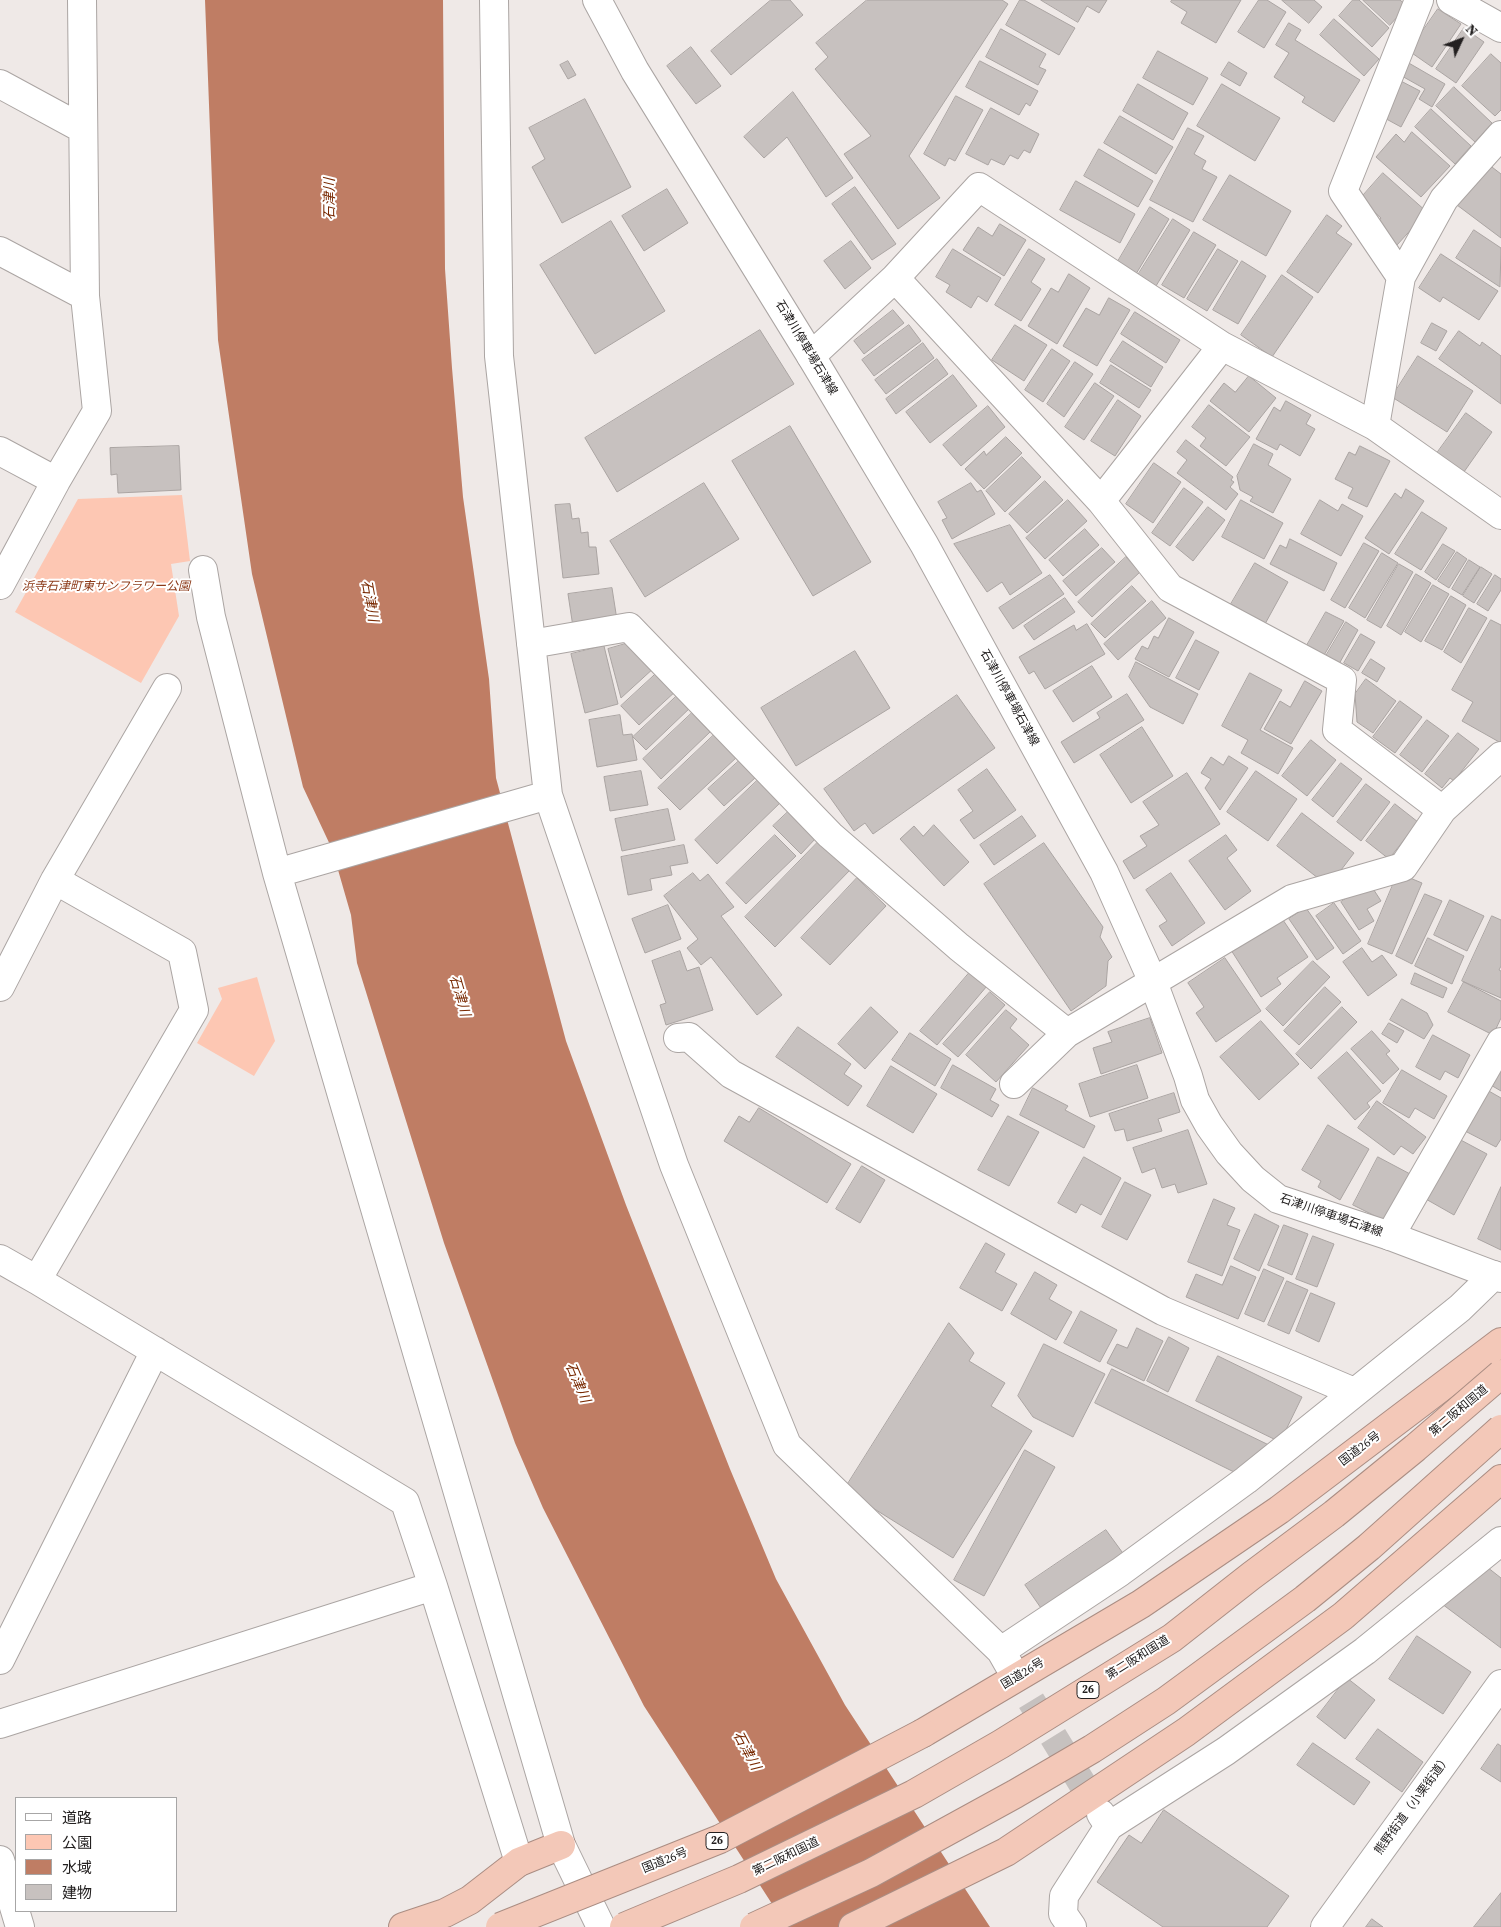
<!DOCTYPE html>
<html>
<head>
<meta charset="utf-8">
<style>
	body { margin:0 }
	#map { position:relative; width:1501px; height:1927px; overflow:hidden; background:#efe9e7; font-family:"Source Serif 4","Noto Sans JP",serif }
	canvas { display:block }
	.legend { position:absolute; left:15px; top:1797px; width:162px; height:115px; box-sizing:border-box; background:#fff; border:1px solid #a7a6a6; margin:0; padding:6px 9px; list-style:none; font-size:15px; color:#232020 }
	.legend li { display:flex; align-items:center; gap:10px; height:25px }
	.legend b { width:25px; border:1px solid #a7a6a6 }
	.north { position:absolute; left:1436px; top:15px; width:50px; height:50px; -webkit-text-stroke:4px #fff; paint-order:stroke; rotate:47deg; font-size:14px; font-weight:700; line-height:20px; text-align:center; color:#232020 }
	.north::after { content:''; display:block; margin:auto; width:18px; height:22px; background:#232020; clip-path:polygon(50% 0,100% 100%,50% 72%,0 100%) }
</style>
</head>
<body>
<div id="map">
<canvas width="1501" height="1927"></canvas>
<ul class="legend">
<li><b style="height:6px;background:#fff"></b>道路</li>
<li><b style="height:14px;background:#fdc7b3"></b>公園</li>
<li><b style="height:14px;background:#bf7d64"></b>水域</li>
<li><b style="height:14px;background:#c7c1bf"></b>建物</li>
</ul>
<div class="north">N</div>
</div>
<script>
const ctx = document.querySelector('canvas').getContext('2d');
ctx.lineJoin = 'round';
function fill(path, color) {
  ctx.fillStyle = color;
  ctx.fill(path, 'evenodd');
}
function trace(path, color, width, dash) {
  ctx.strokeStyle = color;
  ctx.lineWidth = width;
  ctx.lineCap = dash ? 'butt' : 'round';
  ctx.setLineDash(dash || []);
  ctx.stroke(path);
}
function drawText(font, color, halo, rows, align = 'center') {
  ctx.font = font + ' "Source Serif 4","Noto Sans JP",serif';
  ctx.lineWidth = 4;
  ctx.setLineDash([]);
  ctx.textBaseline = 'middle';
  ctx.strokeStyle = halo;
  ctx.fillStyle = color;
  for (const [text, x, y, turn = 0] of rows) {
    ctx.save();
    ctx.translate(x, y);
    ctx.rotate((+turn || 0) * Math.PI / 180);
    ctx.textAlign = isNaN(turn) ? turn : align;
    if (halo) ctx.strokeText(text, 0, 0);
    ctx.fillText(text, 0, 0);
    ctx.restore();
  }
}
fill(new Path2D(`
	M182,495L190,561L171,564L179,616L141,683L15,612L78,499Z
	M257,977L275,1041L254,1076L197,1043L222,999L218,988Z`), '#fdc7b3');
fill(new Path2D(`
	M205,0H443L445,269L452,368L463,497L489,679L496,778L566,1041L626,1205L730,1469L776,1579L845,1705L990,1927H787L644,1706L543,1508L515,1443L444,1243L357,963L351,915L332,849L303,787L252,574L218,340Z`), '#bf7d64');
const building = new Path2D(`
	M771,0H790L803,15L731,75L711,51Z
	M867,0H1002L1008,4L909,156L940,198L898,229L844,154L871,136L815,69L828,57L816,43Z
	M1020,0H1024L1075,28L1059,55L1006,25Z
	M1041,0H1107L1099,13L1087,6L1078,22Z
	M1172,0H1241L1216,43L1181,23L1187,12L1171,2Z
	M1259,0H1267L1286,12L1264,48L1238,32Z
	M1282,0H1314L1322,7L1309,23Z
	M1353,0H1359L1389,28L1372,47L1339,16Z
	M1363,0H1400L1407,6L1390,25Z
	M1438,9L1461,24L1432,67L1409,51Z
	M1334,19L1379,59L1364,76L1320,35Z
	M1289,23L1301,30L1295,40L1360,80L1334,122L1302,102L1305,97L1274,77L1289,53L1276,45Z
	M1464,28L1484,42L1456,83L1436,69Z
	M1001,29L1046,54L1039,67L1046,70L1038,85L986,57Z
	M691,47L721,86L696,104L667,66Z
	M1158,51L1208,78L1193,105L1143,78Z
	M1491,54L1501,63V110L1495,116L1462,86Z
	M568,61L576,75L568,79L560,65Z
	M980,61L1038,91L1030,106L1026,103L1019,115L966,87Z
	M1229,62L1247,73L1240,86L1221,75Z
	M1407,62L1445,84L1432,107L1419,99L1425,89L1400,75Z
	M1397,79L1420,91L1401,127L1379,115Z
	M1138,84L1188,113L1173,140L1123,111Z
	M1222,84L1280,118L1255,161L1197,126Z
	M1454,87L1492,123L1475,142L1436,106Z
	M793,92L853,178L826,197L787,137L764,158L744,137Z
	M956,96L983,110L955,161L949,158L945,166L924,154Z
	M585,99L631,187L562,223L532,167L545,159L529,128Z
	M991,108L1039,134L1030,153L1024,150L1018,159L1010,155L1004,165L991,159L988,165L966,154Z
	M1431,109L1471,146L1455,164L1415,127Z
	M1120,116L1173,147L1156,174L1104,143Z
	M1188,128L1204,136L1194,154L1206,161L1202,169L1217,177L1193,222L1150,200Z
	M1412,132L1450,166L1421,197L1376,157L1396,134L1404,142Z
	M1099,149L1153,181L1138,207L1084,176Z
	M1488,164L1501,174V238L1457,205Z
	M1383,173L1427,212L1397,245L1375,225L1381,218L1360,199Z
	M1230,175L1291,211L1266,256L1203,220Z
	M1076,181L1135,214L1120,243L1060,210Z
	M855,187L896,244L872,260L832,204Z
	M667,189L688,223L644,251L622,216Z
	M1150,207L1169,219L1136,274L1117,263Z
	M1327,215L1342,226L1336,233L1352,244L1318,293L1287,272Z
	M1173,219L1190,230L1156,286L1138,275Z
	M611,221L665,311L595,354L540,265Z
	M1000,224L1026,240L1004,276L963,250L978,227L992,236Z
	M1474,230L1501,248L1500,287L1456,258Z
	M1194,232L1216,245L1184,298L1162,285Z
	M851,241L871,268L845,289L824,261Z
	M953,249L1001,278L987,302L978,296L971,308L946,292L950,285L936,277Z
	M1029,249L1045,259L1031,282L1041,289L1021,321L995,305Z
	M1218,249L1238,261L1207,311L1187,299Z
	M1441,254L1498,291L1479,320L1443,297L1440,302L1419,288Z
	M1242,261L1266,276L1238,324L1213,310Z
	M1069,274L1090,288L1057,344L1028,326L1051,288L1058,292Z
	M1282,275L1313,297L1272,357L1241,335Z
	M1109,298L1130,310L1097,366L1063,346L1086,308L1099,315Z
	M893,310L904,323L864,354L854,341Z
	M1135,312L1180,340L1166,363L1121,334Z
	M1432,323L1447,331L1436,351L1421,343Z
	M909,325L921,341L874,376L862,360Z
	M1015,325L1047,345L1024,381L992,360Z
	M760,330L794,384L617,492L585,438Z
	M1459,331L1480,346L1482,342L1501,356V404L1439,359Z
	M1123,341L1163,367L1151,387L1110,361Z
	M923,343L934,358L886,394L875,380Z
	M1052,349L1070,361L1043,402L1025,390Z
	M1418,356L1473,391L1447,432L1392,397Z
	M937,359L948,374L896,414L886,399Z
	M1075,362L1093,374L1064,417L1047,404Z
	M1111,365L1151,390L1139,408L1100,383Z
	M953,375L977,406L930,443L906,412Z
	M1249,376L1276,398L1249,432L1210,401L1224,383L1235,392Z
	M1095,383L1114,396L1084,440L1065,427Z
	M1118,400L1141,416L1115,456L1091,441Z
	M1286,401L1311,415L1306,424L1315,429L1300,456L1280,444L1277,450L1256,439L1274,407L1280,411Z
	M1209,405L1250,437L1226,466L1200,446L1206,438L1192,427Z
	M988,406L1005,427L961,466L943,445Z
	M1466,413L1492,432L1459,479L1432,460Z
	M790,426L871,562L813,596L732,461Z
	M1006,437L1022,453L984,489L965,469L984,451L986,455Z
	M1186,440L1233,477L1231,480L1234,482L1230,487L1238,494L1226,510L1177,473L1187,460L1177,452Z
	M1254,444L1273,454L1268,465L1291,479L1273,513L1250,501L1253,497L1240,490L1237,476Z
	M179,446L181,490L118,493L117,474L111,475L110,448Z
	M1360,446L1390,461L1367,507L1348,498L1353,488L1335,479L1349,452L1355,455Z
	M1022,457L1041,477L1005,512L986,491Z
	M1154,463L1181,482L1153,523L1126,504Z
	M1045,481L1063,500L1027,533L1009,514Z
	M704,483L739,539L645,597L610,541Z
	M971,483L977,492L981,490L995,514L952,539L942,520L947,518L938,502Z
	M1184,488L1203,502L1170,546L1152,533Z
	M1406,489L1424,501L1389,554L1365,538L1395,493L1401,498Z
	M1068,500L1087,521L1045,559L1026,538Z
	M1241,500L1283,523L1264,559L1222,537Z
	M1320,500L1338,511L1342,504L1363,516L1341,556L1301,534Z
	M570,504L572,519L579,518L581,533L588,532L589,547H596L599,574L563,578L555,505Z
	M1208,507L1225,520L1193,561L1176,547Z
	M1422,512L1447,528L1421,570L1395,554Z
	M1010,525L1042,573L1010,595L1002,582L987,592L954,544Z
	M1085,529L1099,545L1063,576L1049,560Z
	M1290,539L1337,563L1324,591L1270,564L1280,545L1286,548Z
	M1364,543L1379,551L1345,608L1331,600Z
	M1443,544L1455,551L1436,580L1425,572Z
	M1102,548L1115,562L1076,596L1063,581Z
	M1457,552L1467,559L1449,588L1438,581Z
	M1382,553L1398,563L1365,618L1349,608Z
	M1126,557L1140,572L1092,617L1078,602Z
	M1469,560L1480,567L1462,595L1452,589Z
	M1255,563L1288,582L1265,624L1231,604Z
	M1399,564L1413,572L1381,628L1367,620Z
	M1481,567L1492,574L1474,603L1463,596Z
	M1416,574L1431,583L1401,635L1387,626Z
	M1050,575L1064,594L1013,629L999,608Z
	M1495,575L1501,579V590L1488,611L1477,604Z
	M1433,585L1449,594L1421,642L1405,632Z
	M1132,586L1146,601L1105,638L1091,624Z
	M612,588L617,620L573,627L568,594Z
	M1451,596L1466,605L1442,650L1425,641Z
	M1065,598L1075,612L1034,640L1024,626Z
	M1152,601L1166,618L1118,660L1104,644Z
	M1469,608L1487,618L1461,663L1444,652Z
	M1326,612L1344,621L1323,657L1306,647Z
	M1169,618L1194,632L1169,677L1135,659L1142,646L1148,649L1154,636L1158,638Z
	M1491,620L1501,625V743L1462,721L1473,702L1452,690Z
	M1346,622L1358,630L1339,664L1326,656Z
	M1087,624L1105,654L1045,689L1034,671L1029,674L1019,657L1074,625L1076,630Z
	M1361,634L1375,642L1358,671L1344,663Z
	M1196,640L1219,652L1199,690L1176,678Z
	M632,642L655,667L621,698L608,649Z
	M604,646L618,704L585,713L571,654Z
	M855,651L890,708L796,766L761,708Z
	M1371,659L1385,668L1377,682L1362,673Z
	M1136,662L1198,694L1183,724L1150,707L1129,677Z
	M1092,666L1112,697L1073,722L1053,691Z
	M659,671L677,690L639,725L621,706Z
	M1250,673L1282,690L1260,730L1293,748L1278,774L1241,753L1248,740L1222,726Z
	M1366,679L1396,701L1373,733L1357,722L1355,694Z
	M1305,681L1322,691L1291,744L1264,729L1280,701L1290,707Z
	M680,693L692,706L646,750L633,737Z
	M1127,694L1144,720L1074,763L1061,742L1100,718L1097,713Z
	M957,695L995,748L873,834L865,823L854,831L824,789Z
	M1400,701L1422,717L1395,753L1373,737Z
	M692,713L710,732L661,779L643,759Z
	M620,715L623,735L632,734L637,760L597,767L589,720Z
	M1427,720L1449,736L1422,772L1400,755Z
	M1142,727L1173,776L1131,803L1100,755Z
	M1458,733L1479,749L1454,781L1450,778L1442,788L1425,774Z
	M715,734L737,757L680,810L658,788Z
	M1311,740L1336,760L1307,796L1282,776Z
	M1229,756L1248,768L1220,810L1205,788L1211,779L1201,773L1211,757L1223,765Z
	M739,761L755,778L724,806L708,789Z
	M1341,763L1362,779L1333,817L1312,800Z
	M987,769L1016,810L974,839L960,820L973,811L958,790Z
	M641,771L648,805L610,811L604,777Z
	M1256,771L1297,799L1268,841L1227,812Z
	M1187,773L1220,824L1134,879L1123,861L1147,846L1140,836L1159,825L1143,802Z
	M760,778L782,801L717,864L695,840Z
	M1366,784L1390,802L1361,841L1337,822Z
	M1395,804L1418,822L1389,859L1366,841Z
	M668,809L675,840L622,851L615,819Z
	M789,811L816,838L801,854L773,826Z
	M1302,813L1354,853L1335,878L1329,873L1323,882L1277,846Z
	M1022,816L1036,836L994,865L980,845Z
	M934,825L969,862L944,886L900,839L914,826L923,836Z
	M775,835L796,856L746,904L726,883Z
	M1226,835L1237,850L1227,858L1251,891L1225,910L1189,861Z
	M821,839L852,868L775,947L745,917Z
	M1044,843L1103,927L1100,937L1112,957L1108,961L1106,986L1071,1011L984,884Z
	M684,845L688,863L670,866L672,875L650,879L652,890L628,895L621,857Z
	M693,873L700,881L708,874L734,907L721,916L782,995L757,1015L711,957L701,965L687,948L698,939L664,896Z
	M1171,873L1205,923L1172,946L1159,926L1167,921L1146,890Z
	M1398,873L1422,883L1392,954L1368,944Z
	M857,878L886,906L830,965L801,938Z
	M1370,884L1381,901L1367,909L1374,921L1359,930L1341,902Z
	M1425,894L1442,901L1412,964L1396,956Z
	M1450,900L1484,916L1467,951L1434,935Z
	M1334,903L1361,941L1343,954L1316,916Z
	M668,905L681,939L645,953L632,919Z
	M1306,908L1334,948L1317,960L1289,919Z
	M1492,916L1501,920V966L1499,970L1501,971V998L1462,981Z
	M1281,917L1308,957L1277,978L1281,984L1261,997L1231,950Z
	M1428,938L1464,956L1452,984L1415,966Z
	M1362,948L1372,962L1382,955L1397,975L1368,996L1343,962Z
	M680,951L687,971L699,967L713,1010L666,1025L660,1005L666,1003L652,961Z
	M1225,958L1261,1011L1216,1042L1196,1013L1204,1007L1188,983Z
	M1313,961L1330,977L1283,1026L1266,1009Z
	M970,972L987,986L937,1045L920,1031Z
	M1415,973L1447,988L1443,998L1411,984Z
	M1464,982L1501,1001V1018L1493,1035L1448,1012Z
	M1325,987L1341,1002L1299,1045L1284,1031Z
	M990,992L1005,1005L958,1057L943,1044Z
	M1402,999L1427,1013L1433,1025L1424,1039L1390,1020Z
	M871,1007L898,1032L865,1069L838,1044Z
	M1342,1007L1357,1022L1311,1069L1296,1054Z
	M1006,1010L1017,1019L1010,1028L1029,1045L996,1082L966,1055Z
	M1150,1018L1162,1053L1101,1074L1093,1048L1112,1042L1108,1032Z
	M1261,1021L1299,1064L1259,1100L1220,1057Z
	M1389,1023L1404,1031L1397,1043L1382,1034Z
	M798,1027L851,1064L844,1074L862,1086L848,1106L776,1057Z
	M1372,1031L1390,1051L1386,1054L1399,1069L1383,1084L1351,1049Z
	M910,1033L951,1059L935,1086L892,1060Z
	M1433,1035L1470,1055L1458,1078L1445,1071L1440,1080L1416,1067Z
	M1347,1052L1381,1091L1367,1103L1370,1107L1355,1120L1318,1078Z
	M1501,1062V1091L1489,1084Z
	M953,1065L996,1089L990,1100L999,1105L992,1117L941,1088Z
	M1137,1065L1148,1098L1090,1117L1079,1084Z
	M891,1066L937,1094L913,1133L867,1106Z
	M1402,1070L1447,1096L1434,1119L1415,1108L1409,1118L1383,1103Z
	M1033,1088L1068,1106L1065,1110L1095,1126L1084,1148L1020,1115Z
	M1487,1090L1501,1098V1139L1496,1147L1465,1131Z
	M1174,1093L1180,1112L1158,1119L1162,1131L1127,1141L1124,1129L1115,1131L1109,1114Z
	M1377,1101L1426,1137L1413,1154L1401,1146L1394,1155L1358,1128Z
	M759,1108L851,1164L827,1203L724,1141L739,1116L749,1122Z
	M1008,1116L1039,1132L1009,1186L978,1170Z
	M1328,1125L1369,1149L1340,1200L1318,1187L1321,1181L1302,1170Z
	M1188,1130L1207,1184L1178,1193L1175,1184L1162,1188L1155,1168L1142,1173L1133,1148Z
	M1457,1138L1487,1154L1454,1215L1424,1198Z
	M1084,1157L1121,1178L1101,1215L1081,1204L1076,1213L1058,1203Z
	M1378,1157L1412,1175L1387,1222L1353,1205Z
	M862,1166L885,1180L860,1223L836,1209Z
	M1125,1182L1151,1195L1127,1240L1102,1227Z
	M1501,1187V1250L1478,1239Z
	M1214,1199L1235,1208L1227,1225L1240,1230L1222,1276L1188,1262Z
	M1255,1214L1279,1226L1259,1271L1234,1259Z
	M1284,1225L1308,1234L1292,1275L1268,1265Z
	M1313,1236L1334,1244L1317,1287L1296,1279Z
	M986,1243L1005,1254L995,1272L1017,1284L1002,1311L960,1288Z
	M1231,1266L1256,1277L1238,1319L1186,1297L1196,1274L1222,1285Z
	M1264,1269L1284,1278L1264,1322L1245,1314Z
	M1035,1272L1057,1285L1049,1299L1072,1312L1056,1340L1011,1314Z
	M1287,1281L1308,1290L1289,1334L1268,1325Z
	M1311,1293L1335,1303L1319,1342L1296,1331Z
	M1081,1311L1117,1330L1100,1362L1064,1343Z
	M949,1323L974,1353L969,1361L1005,1383L991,1406L1032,1431L953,1558L844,1490Z
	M1137,1328L1163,1341L1144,1381L1107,1363L1117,1344L1127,1348Z
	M1169,1337L1189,1348L1168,1392L1147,1381Z
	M1044,1344L1105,1374L1073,1437L1033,1417L1018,1396Z
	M1218,1356L1302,1397L1280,1442L1196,1401Z
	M1112,1369L1273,1447L1236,1473L1095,1403Z
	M1025,1450L1055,1467L984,1596L954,1580Z
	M1106,1530L1125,1556L1043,1611L1025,1585Z
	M1487,1567L1501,1578V1648L1442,1604Z
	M1417,1636L1471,1672L1443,1714L1389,1679Z
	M1347,1678L1375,1700L1345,1739L1317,1717Z
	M1378,1729L1423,1762L1402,1792L1356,1759Z
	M1313,1743L1370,1782L1354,1805L1297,1765Z
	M1498,1744L1501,1746V1782L1481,1769Z
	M1164,1810L1289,1896L1267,1927H1163L1097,1882L1129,1835L1141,1843Z
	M1501,1893V1927H1474Z
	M1372,1919L1383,1927H1366Z`);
fill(building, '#c7c1bf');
trace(building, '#aaa4a2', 1);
trace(new Path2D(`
	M1009,1665L1101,1814`), '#c6c1bf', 28, [28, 14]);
const street = new Path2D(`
	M494,0L499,356L548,795L674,1165L787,1445L1001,1651L1009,1665
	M1451,0L1501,28
	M0,84L83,129
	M0,251L85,296
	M1401,277L1444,199L1501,135
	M895,278L1101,501L1170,588L1342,680L1337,730L1442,810L1403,867L1292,899L1067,1033
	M811,356L895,278L979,187L1222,346L1375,426L1501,515
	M1375,426L1401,277L1343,191L1419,0
	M0,451L56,481
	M1101,501L1222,346
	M203,570L211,617L277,873L561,1845L601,1927
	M0,585L56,481L97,411L85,296L82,0
	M531,644L629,627L830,835L959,947L1067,1033L1014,1084
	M1442,810L1501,756
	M277,873L548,795
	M0,987L55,880L167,688
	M678,1038L689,1037L731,1074L1163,1311L1354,1392
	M1390,1236L1501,1042
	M0,1259L37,1280L405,1502L433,1586
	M37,1280L194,1010L182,952L55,880
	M1001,1651L1120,1572L1246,1480L1460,1308L1494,1275
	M0,1660L155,1351
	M0,1724L433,1586L519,1862
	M1109,1826L1226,1751L1365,1651L1501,1541
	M0,1860L20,1927
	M1072,1927L1063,1914L1064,1896L1109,1826L1101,1814
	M1325,1927L1501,1684`);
const secondary = new Path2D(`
	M597,0L635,71L811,356L924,544L1104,872L1153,982L1188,1076L1195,1100L1209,1125L1229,1153L1253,1179L1278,1199L1390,1236L1501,1278`);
const highway = new Path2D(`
	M923,1733L1141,1604L1279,1510L1501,1342
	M403,1927L445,1913L470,1900L519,1862L561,1845
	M853,1927L1006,1852L1186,1732L1343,1616L1501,1479`);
trace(street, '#aba5a3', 30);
trace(secondary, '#aba5a3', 30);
trace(highway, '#aa8d83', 30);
trace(street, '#fff', 28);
trace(secondary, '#fff', 28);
trace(highway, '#f3c8b8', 28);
const highwayBridge = new Path2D(`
	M500,1927L720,1839L923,1733
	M624,1927L739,1879L914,1794L1001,1744L1172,1638L1251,1576L1334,1514L1415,1448L1501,1374
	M754,1927L871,1873L1015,1794L1092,1749L1166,1701L1305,1599L1369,1547L1501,1429`);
trace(highwayBridge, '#aa8d83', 30, []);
trace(highwayBridge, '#f3c8b8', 28);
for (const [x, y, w] of [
	[1088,1690,22],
	[717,1841,22]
]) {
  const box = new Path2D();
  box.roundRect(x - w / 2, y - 8.5, w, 17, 4);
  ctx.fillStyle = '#fff';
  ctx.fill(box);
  trace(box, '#232020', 1);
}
drawText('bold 11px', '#232020', null, [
	["26",1088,1690],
	["26",717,1841]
]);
drawText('12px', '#232020', '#fff', [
	["石津川停車場石津線",806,348,59],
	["石津川停車場石津線",1009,698,61],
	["石津川停車場石津線",1331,1216,19],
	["第二阪和国道",1459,1411,-40],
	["国道26号",1360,1449,-37],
	["第二阪和国道",1138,1658,-32],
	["国道26号",1023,1674,-31],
	["熊野街道（小栗街道）",1413,1805,-54],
	["第二阪和国道",786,1857,-26],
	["国道26号",665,1861,-22]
]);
drawText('italic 12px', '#8c3a19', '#fff', [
	["浜寺石津町東サンフラワー公園",106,587]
]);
drawText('italic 14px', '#782801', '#fff', [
	["石津川",330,199,-90],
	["石津川",369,601,80],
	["石津川",459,996,74],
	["石津川",577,1383,67],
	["石津川",746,1751,62]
]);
</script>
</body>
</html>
